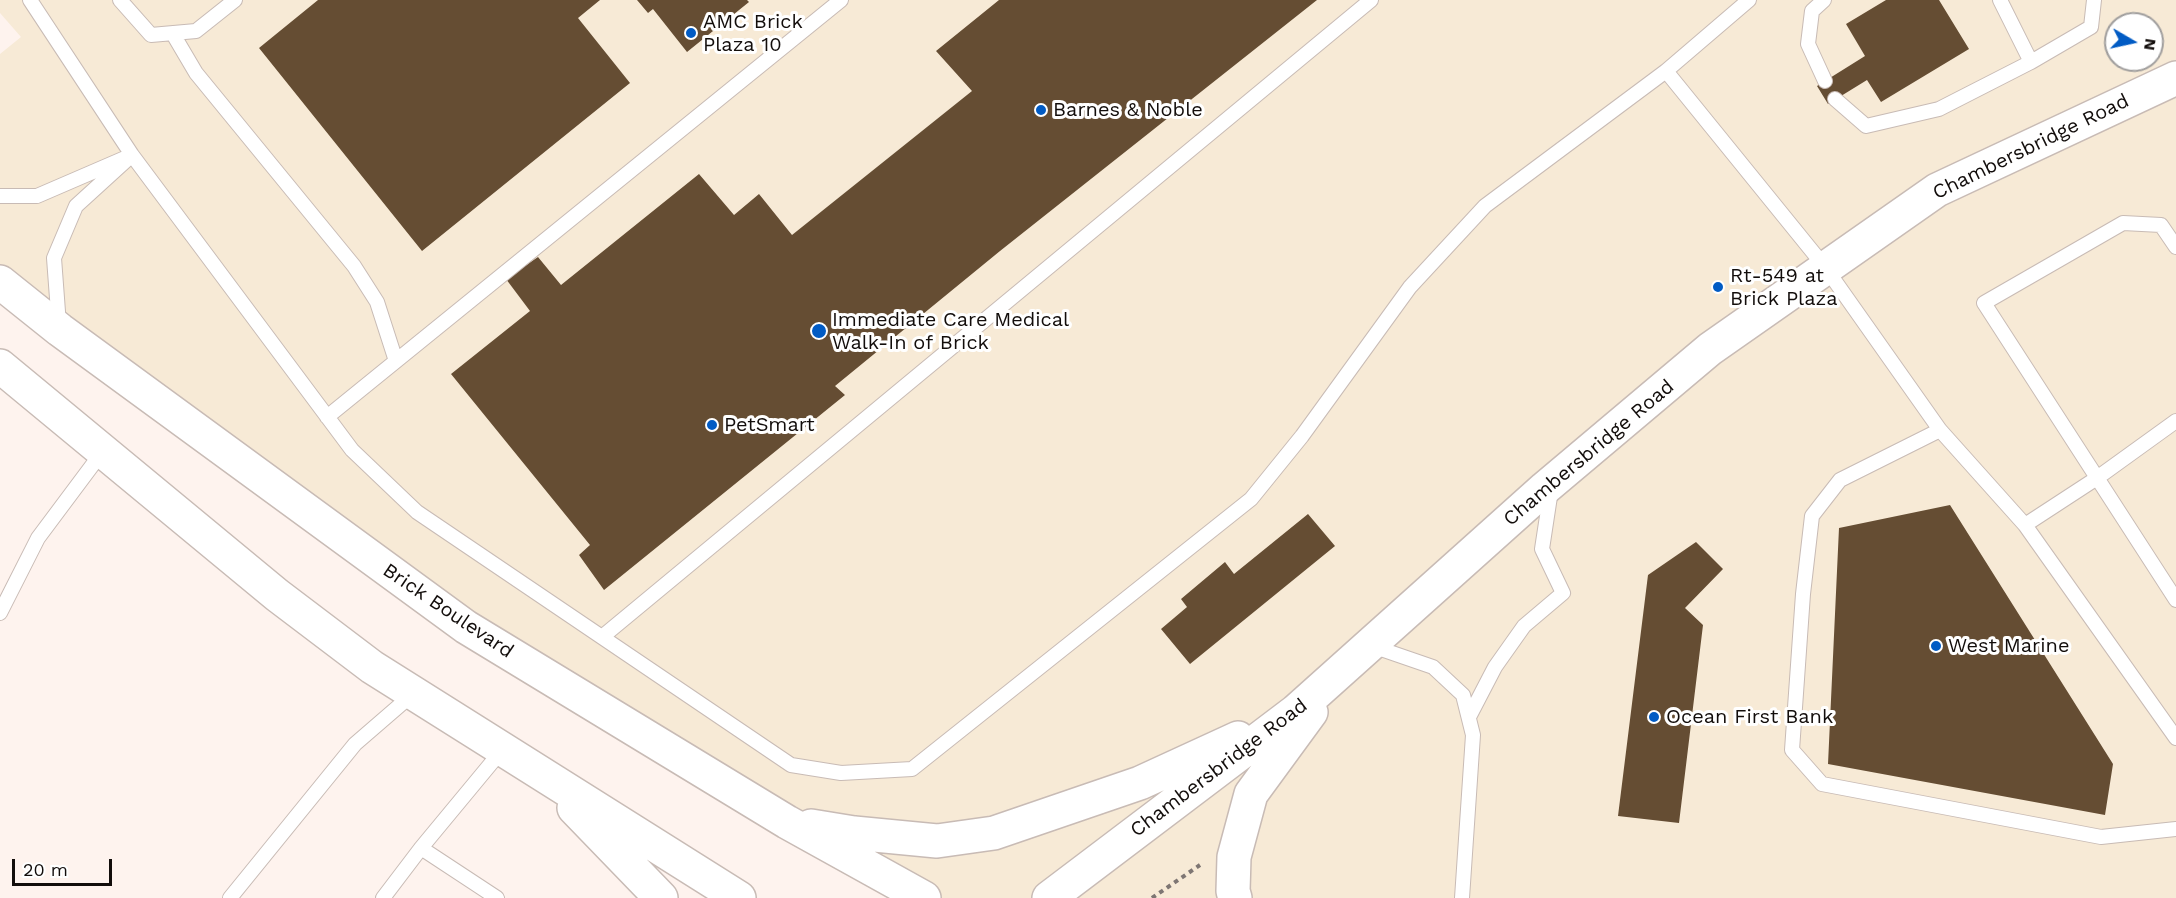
<!DOCTYPE html>
<html>
<head>
<meta charset="utf-8">
<style>
	body { margin:0 }
	#map { position:relative; width:2176px; height:898px; overflow:hidden; background:#fef3ee; font-family:"Work Sans",sans-serif }
	canvas { display:block }
	.north { position:absolute; left:2104px; top:12px; width:60px; height:60px; box-sizing:border-box; background:#fff; border:2px solid #a09e9d; border-radius:50%; rotate:99deg; font-size:16px; font-weight:700; line-height:24px; text-align:center; color:#120d0b }
	.north::after { content:''; display:block; margin:auto; width:21px; height:27px; background:#015bc4; clip-path:polygon(50% 0,100% 100%,50% 72%,0 100%) }
	.scale { position:absolute; left:12px; top:859px; width:100px; height:27px; box-sizing:border-box; border:3px solid #120d0b; border-top:0; padding-left:8px; font-size:18px; line-height:21px; white-space:nowrap; color:#120d0b; -webkit-text-stroke:4px #fff; paint-order:stroke }
</style>
</head>
<body>
<div id="map">
<canvas width="2176" height="898"></canvas>
<div class="north">N</div>
<div class="scale">20 m</div>
</div>
<script>
const ctx = document.querySelector('canvas').getContext('2d');
ctx.lineJoin = 'round';
function fill(path, color) {
  ctx.fillStyle = color;
  ctx.fill(path, 'evenodd');
}
function trace(path, color, width, dash) {
  ctx.strokeStyle = color;
  ctx.lineWidth = width;
  ctx.lineCap = dash ? 'butt' : 'round';
  ctx.setLineDash(dash || []);
  ctx.stroke(path);
}
function drawText(font, color, halo, rows, align = 'center') {
  ctx.font = font + ' "Work Sans",sans-serif';
  ctx.lineWidth = 6;
  ctx.setLineDash([]);
  ctx.textBaseline = 'middle';
  ctx.strokeStyle = halo;
  ctx.fillStyle = color;
  for (const [text, x, y, turn = 0] of rows) {
    ctx.save();
    ctx.translate(x, y);
    ctx.rotate((+turn || 0) * Math.PI / 180);
    ctx.textAlign = isNaN(turn) ? turn : align;
    if (halo) ctx.strokeText(text, 0, 0);
    ctx.fillText(text, 0, 0);
    ctx.restore();
  }
}
fill(new Path2D(`
	M0,0H2176V898H924L466,627L0,282V54L21,37L0,13ZM2116,24H2152V60H2116Z`), '#f7ead6');
fill(new Path2D(`
	M318,0H600L578,18L630,83L422,251L259,48Z
	M637,0H747L749,2L687,52L653,9L648,13Z
	M999,0H1317L1000,251L835,386L845,395L604,590L579,555L590,545L451,374L530,311L506,279L538,257L561,285L699,174L734,215L759,194L792,235L972,91L936,51Z
	M1886,0H1939L1969,49L1881,102L1867,80L1828,104L1817,86L1865,56L1846,24Z
	M1950,505L2113,764L2105,815L1828,764L1839,528Z
	M1308,514L1335,546L1190,664L1161,629L1187,607L1181,599L1225,562L1234,574Z
	M1696,542L1723,569L1685,608L1703,625L1679,823L1618,816L1648,575Z`), '#654d33');
const lane = new Path2D(`
	M30,0L132,155L352,450L417,512L791,765L841,773L912,769L1251,499L1302,436L1410,287L1485,206L1666,71L1749,0
	M120,0L151,35L196,31L235,0
	M1824,0L1812,11L1808,44L1825,81
	M2000,0L2031,62
	M173,34L196,73L354,266L377,302L396,361
	M1666,71L1825,267L1940,430L2025,525L2176,738
	M1835,99L1866,126L1939,109L2031,62L2091,27L2094,0
	M0,196H37L132,155L76,206L54,258L59,325
	M2176,247L2161,225L2123,223L1984,303L2176,600
	M327,417L841,0
	M1940,430L1840,480L1812,516L1803,594L1792,750L1822,784L2101,837L2176,829
	M2025,525L2097,478L2176,421
	M0,613L38,538L103,451
	M602,637L1371,0
	M1372,646L1433,667L1463,695L1473,735L1462,898
	M1469,717L1495,667L1524,626L1563,593L1542,549L1551,490
	M230,898L355,744L414,693
	M383,898L421,848
	M497,898L421,848L503,749`);
const primary = new Path2D(`
	M0,282L60,330L466,627L787,822L924,898
	M0,366L277,595L372,667L739,898
	M574,808L661,898
	M811,826L854,833L937,841L994,833L1140,783L1238,738
	M1049,898L1296,711L1545,488L1710,349L1937,190L2176,78
	M1235,898L1233,891L1234,857L1251,794L1311,712`);
trace(lane, '#c8bbb5', 16);
trace(primary, '#c8bbb5', 36);
trace(new Path2D(`
	M1152,898L1200,865`), '#7e7673', 4, [4.5, 4.5]);
trace(lane, '#fff', 14);
trace(primary, '#fff', 33);
for (const [x, y, r, color] of [
	[691,33,6,"#015bc4"],
	[1041,110,6,"#015bc4"],
	[1718,287,6,"#015bc4"],
	[819,331,8,"#015bc4"],
	[712,425,6,"#015bc4"],
	[1936,646,6,"#015bc4"],
	[1654,717,6,"#015bc4"]
]) {
  const dot = new Path2D();
  dot.arc(x, y, r, 0, 2 * Math.PI);
  ctx.fillStyle = color;
  ctx.fill(dot);
  trace(dot, '#fff', 2);
}
drawText('20px', '#120d0b', '#fff', [
	["AMC Brick",703,22],
	["Plaza 10",703,45],
	["Barnes & Noble",1053,110],
	["Rt-549 at",1730,276],
	["Brick Plaza",1730,299],
	["Immediate Care Medical",832,320],
	["Walk-In of Brick",832,343],
	["PetSmart",724,425],
	["West Marine",1948,646],
	["Ocean First Bank",1666,717]
], 'left');
drawText('20px', '#120d0b', '#fff', [
	["Chambersbridge Road",2031,147,-26],
	["Chambersbridge Road",1589,453,-40],
	["Brick Boulevard",448,611,34],
	["Chambersbridge Road",1219,768,-37]
]);
</script>
</body>
</html>
